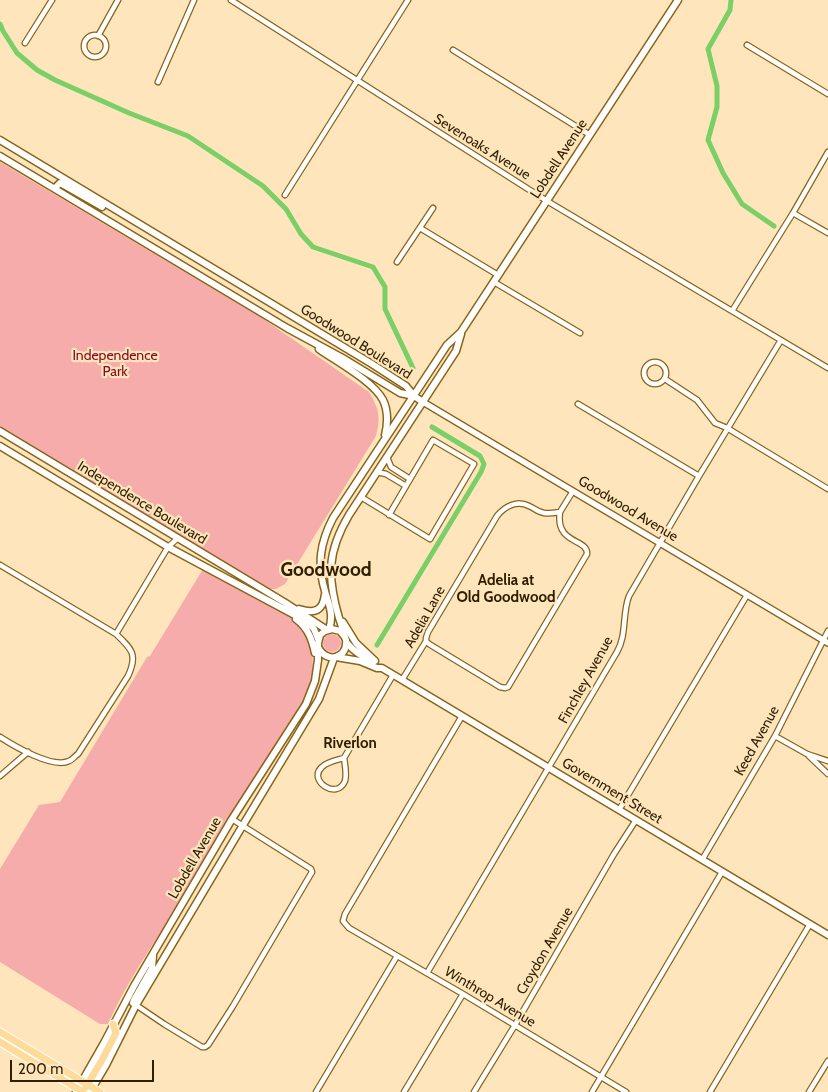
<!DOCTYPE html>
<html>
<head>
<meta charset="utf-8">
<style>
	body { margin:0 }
	#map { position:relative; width:828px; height:1092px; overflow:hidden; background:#fee5bb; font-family:Cabin,sans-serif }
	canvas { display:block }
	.scale { position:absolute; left:10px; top:1060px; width:144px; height:22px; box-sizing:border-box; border:2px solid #2e1f01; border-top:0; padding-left:6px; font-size:15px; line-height:18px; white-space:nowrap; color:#2e1f01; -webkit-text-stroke:4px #fee5bb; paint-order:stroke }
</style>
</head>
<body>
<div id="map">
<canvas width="828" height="1092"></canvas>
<div class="scale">200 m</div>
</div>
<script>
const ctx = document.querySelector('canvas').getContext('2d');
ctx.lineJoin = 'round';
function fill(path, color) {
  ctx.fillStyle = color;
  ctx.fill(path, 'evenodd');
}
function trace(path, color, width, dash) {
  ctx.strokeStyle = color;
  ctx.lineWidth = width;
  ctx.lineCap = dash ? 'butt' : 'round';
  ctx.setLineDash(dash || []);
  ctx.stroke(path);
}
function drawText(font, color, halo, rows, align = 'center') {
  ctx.font = font + ' Cabin,sans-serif';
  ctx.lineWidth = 4.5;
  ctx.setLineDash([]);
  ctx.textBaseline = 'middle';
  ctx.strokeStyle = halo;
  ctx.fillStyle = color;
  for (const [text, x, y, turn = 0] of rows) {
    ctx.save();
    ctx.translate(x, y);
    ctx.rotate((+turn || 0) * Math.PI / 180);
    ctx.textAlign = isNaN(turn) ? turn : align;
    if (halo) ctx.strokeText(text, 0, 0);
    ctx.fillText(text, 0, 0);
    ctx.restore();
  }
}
fill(new Path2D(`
	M0,162L262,318L369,392C379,409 381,417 376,436L285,584L276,589H267L0,430Z
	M203,569C222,579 241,590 261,600C272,606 284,611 294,619C318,638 315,673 307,698L167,924C144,956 124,989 108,1024H100L0,962V869L39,805L60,802L147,657L150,656Z
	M323 643a9 9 0 1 1 18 0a9 9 0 1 1-18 0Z`), '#f6acab');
trace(new Path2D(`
	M731,0L730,10L708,49L717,86V107L708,140L723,173L742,204L774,226
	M0,24L3,31L17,53L37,70L55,80L129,113L188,136L263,186L286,209L301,234L313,247L373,267L385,287V309L413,368
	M377,645L481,472L484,464L480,456L432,427`), '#7acf67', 5);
const minor = new Path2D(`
	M231,0L547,201L828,368
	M84 46a11 11 0 1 1 22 0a11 11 0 1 1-22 0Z
	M98,36L118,0
	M25,43L52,0
	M747,45L828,94
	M453,50L590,135
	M158,82L194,0
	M285,195L408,0
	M793,213L828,233
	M420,228L498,275
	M397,262L433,208
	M494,282L580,333
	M732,311L793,213L828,152
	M644 373a11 11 0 1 1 22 0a11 11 0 1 1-22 0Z
	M665,379L697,400L715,423L727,428L828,489
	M578,404L699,476
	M387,457L391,467L410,479
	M377,472L386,474L406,486
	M361,497L430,539L474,464L433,440L389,515
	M560,512L573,491
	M0,565L116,634C132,649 138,655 128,676L78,754C75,756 72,760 69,761C53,769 14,746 0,737
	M116,634L168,547L178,538
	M402,680L426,641V638L428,632L497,516C505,506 517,500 529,506C534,508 538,512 544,513C549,514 554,513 560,512C555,545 588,538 587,554L508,687L505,688L500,687L429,644L426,641
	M462,716L345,914L343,921L349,928L463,994L626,1092
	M775,736L807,754L828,761
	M809,756L828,774
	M344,758C337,760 327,762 322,767C307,780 337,801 345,781C347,774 345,765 344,758L393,675
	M0,776L28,752
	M619,810L747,595
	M702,860L775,736L828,631
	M427,973L617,652C627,635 622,614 629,596L699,476L781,340
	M136,1005L164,1024L202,1047H205L208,1045L233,1006L312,872L311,869L232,819
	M316,1092L397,956
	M404,1092L463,994
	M474,1092L515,1025L614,854L636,820
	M592,1092L722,872
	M710,1092L810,924
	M809,1092L828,1061`);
const tertiary = new Path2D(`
	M423,402L828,643`);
const secondary = new Path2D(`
	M0,140L372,364L406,386L414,396
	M0,156L287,328L346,360L400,393L414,396L423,402
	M55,188L60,183L102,207
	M319,349C337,362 373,381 383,400C388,410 388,424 385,435
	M0,431L284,602L327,630
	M0,446L168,547L306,621L314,629L318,639
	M299,609C315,614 323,611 325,594
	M296,619C308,628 312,639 315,653
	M343,622L356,643L375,661
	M329,629C334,615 329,605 325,591C317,564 320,543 333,518L447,345L461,332L678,0
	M347,643C354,652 362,656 372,660
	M318,647C326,664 348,659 346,640C343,633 342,625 339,618C327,577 327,552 349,515L456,351L461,334
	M336,657L360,661L377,668H382L828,935
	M136,1005L133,1003L134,1000L152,968L153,956
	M76,1092L104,1043L134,986L232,819L306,704L315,681L318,660V643L320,635L325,631L332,629L340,631L345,637
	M90,1092L106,1065L136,1005L243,825L319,699L334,658`);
const primary = new Path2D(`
	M0,1032L100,1092
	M0,1042L83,1092
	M86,1087L102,1060L116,1033L113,1024`);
trace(minor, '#8a6417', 7);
trace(tertiary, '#8a6417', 8);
trace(secondary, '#8a6417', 9);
trace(primary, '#fff', 9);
trace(minor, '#fff', 4.5);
trace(tertiary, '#fff', 5.5);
trace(secondary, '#fff', 6);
trace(primary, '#fedb9a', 7);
drawText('14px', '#2e1f01', '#fee5bb', [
	["Sevenoaks Avenue",482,147,32],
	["Lobdell Avenue",559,159,-57],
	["Goodwood Boulevard",356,342,32],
	["Independence Boulevard",142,503,31],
	["Goodwood Avenue",628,509,31],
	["Adelia Lane",425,617,-61],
	["Finchley Avenue",586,680,-61],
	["Keed Avenue",757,741,-61],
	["Government Street",612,791,31],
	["Lobdell Avenue",195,858,-60],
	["Croydon Avenue",545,951,-60],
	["Winthrop Avenue",490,997,31]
]);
drawText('14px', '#880a22', '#fee5bb', [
	["Independence",115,356],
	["Park",115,372]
]);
drawText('bold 15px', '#2e1f01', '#fee5bb', [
	["Adelia at",506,581],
	["Old Goodwood",506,598],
	["Riverlon",350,744]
]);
drawText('bold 19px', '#2e1f01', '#fee5bb', [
	["Goodwood",326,570]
]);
</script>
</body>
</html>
